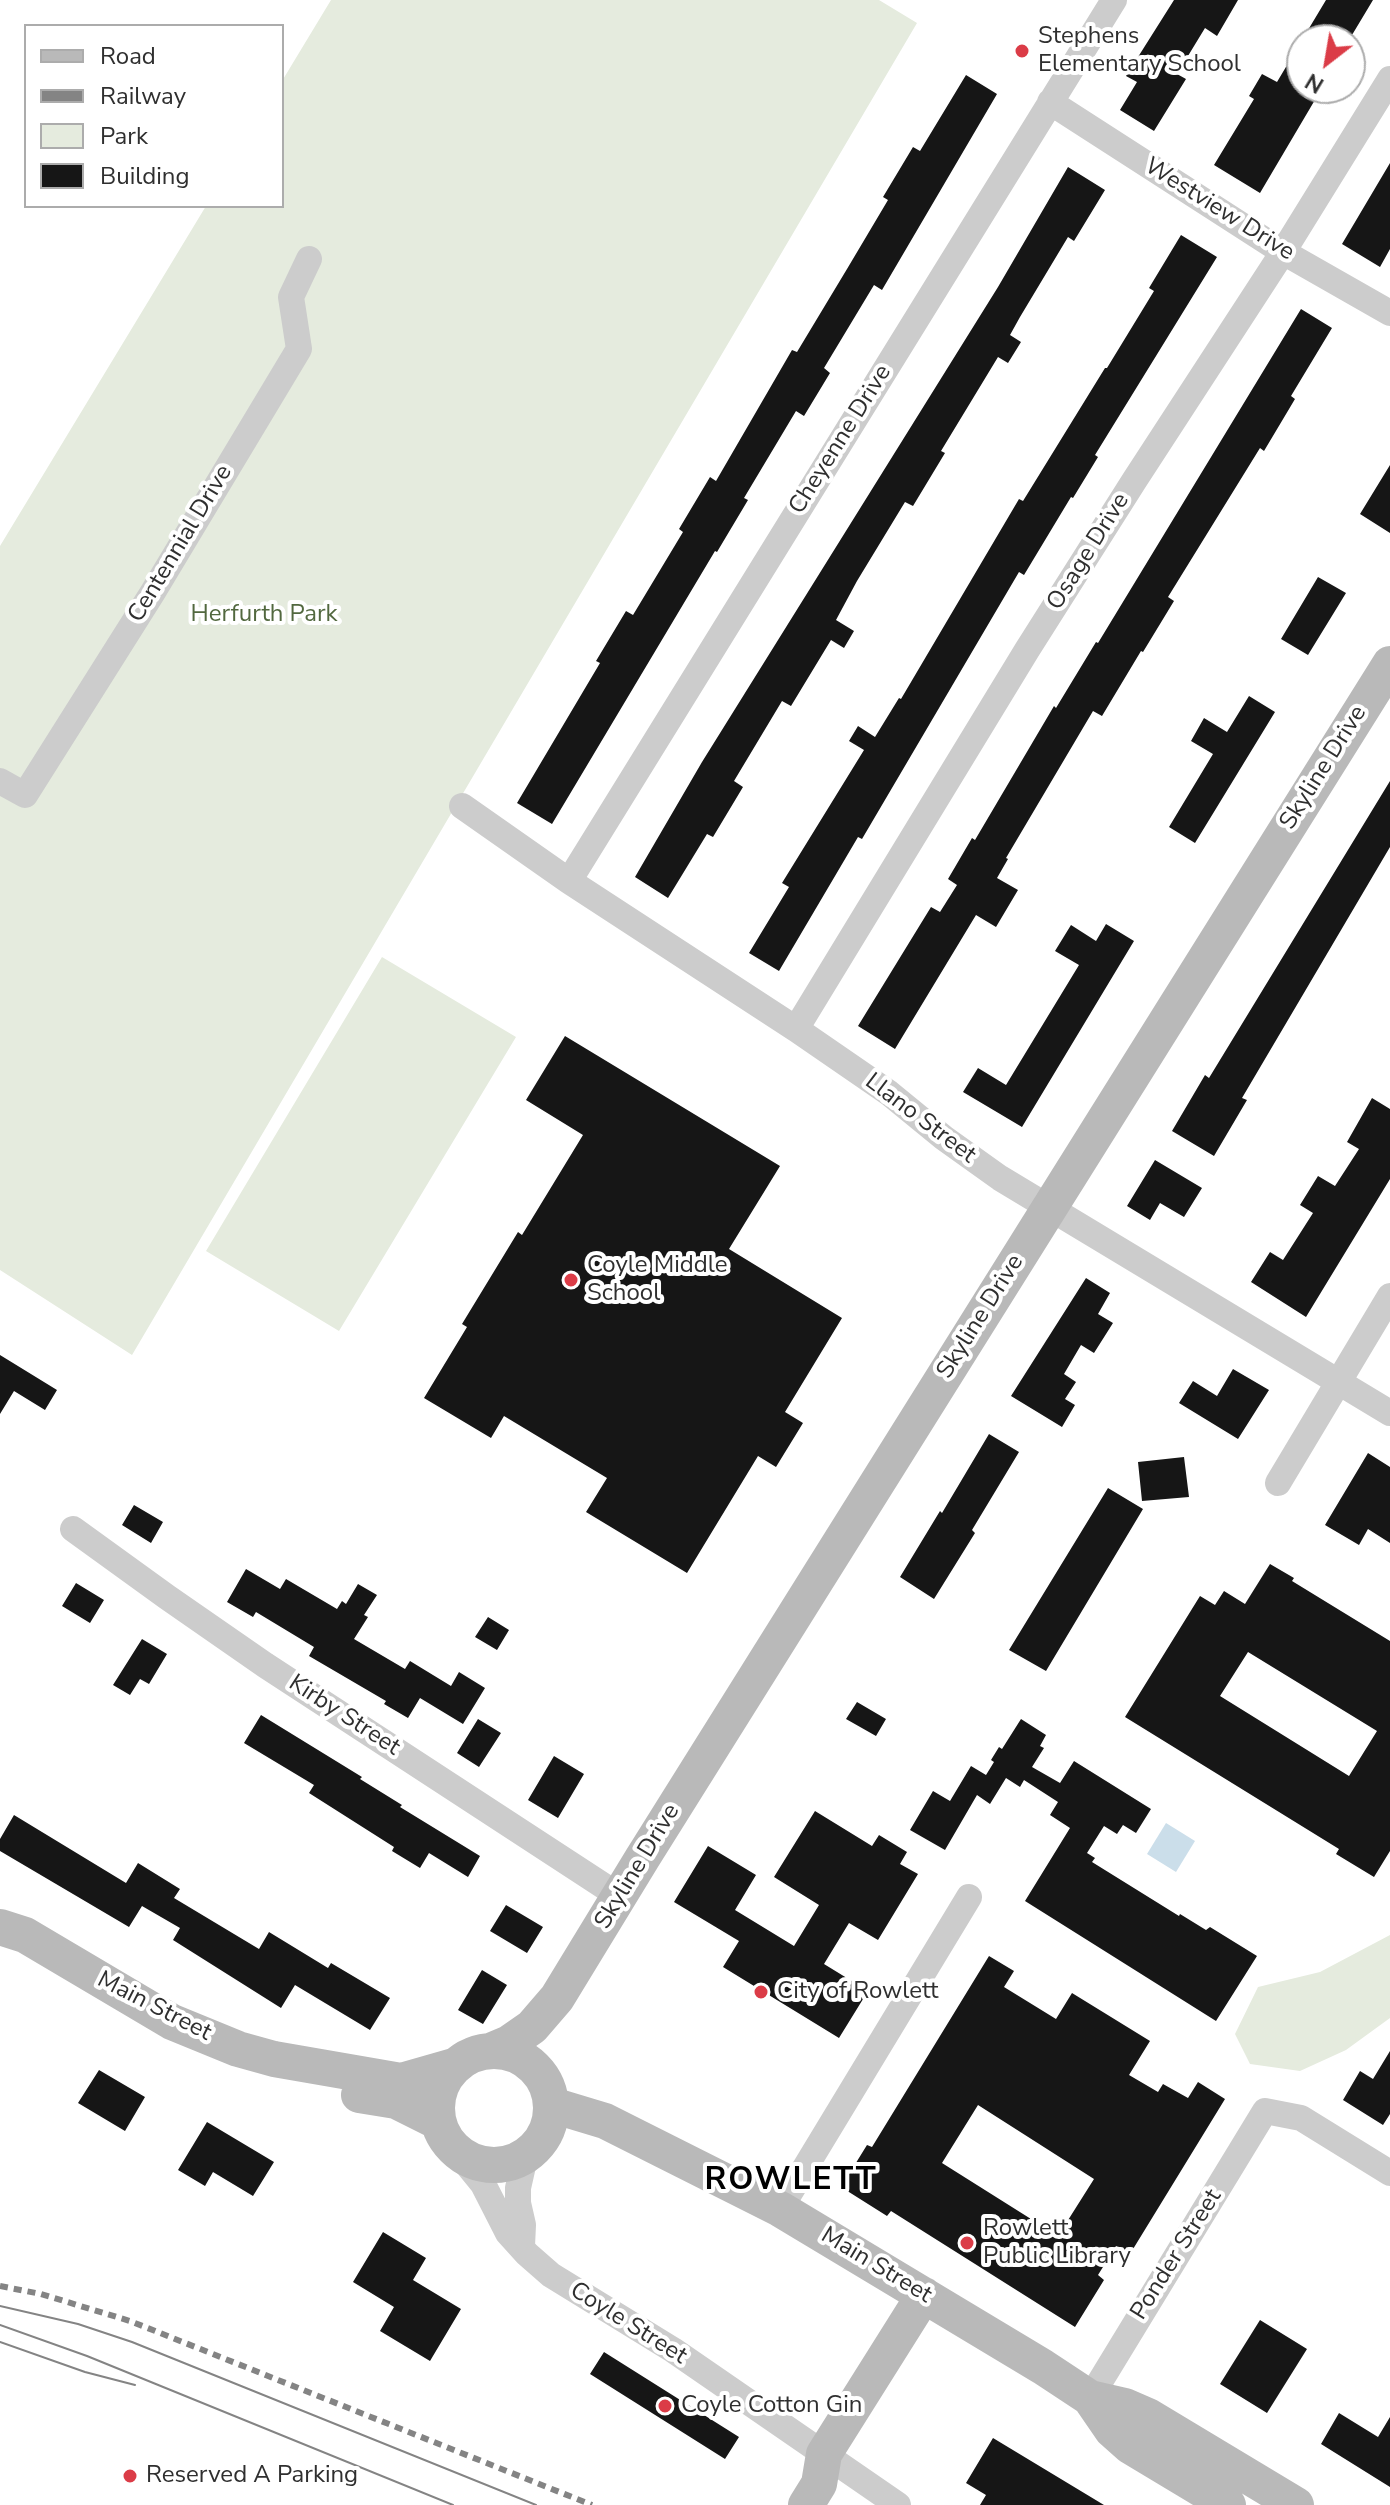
<!DOCTYPE html>
<html>
<head>
<meta charset="utf-8">
<style>
	body { margin:0 }
	#map { position:relative; width:1390px; height:2505px; overflow:hidden; background:#fff; font-family:"Nunito Sans",sans-serif }
	canvas { display:block }
	.legend { position:absolute; left:24px; top:24px; width:260px; height:184px; box-sizing:border-box; background:#fff; border:2px solid #acacac; margin:0; padding:10px 14px; list-style:none; font-size:24px; color:#2f2f2f }
	.legend li { display:flex; align-items:center; gap:16px; height:40px }
	.legend b { width:40px; border:2px solid #acacac }
	.north { position:absolute; left:1286px; top:24px; width:80px; height:80px; box-sizing:border-box; background:#fff; border:2px solid #acacac; border-radius:50%; rotate:211deg; font-size:22px; font-weight:700; line-height:32px; text-align:center; color:#2f2f2f }
	.north::after { content:''; display:block; margin:auto; width:28px; height:36px; background:#db3c47; clip-path:polygon(50% 0,100% 100%,50% 72%,0 100%) }
</style>
</head>
<body>
<div id="map">
<canvas width="1390" height="2505"></canvas>
<ul class="legend">
<li><b style="height:10px;background:#b9b9b9"></b>Road</li>
<li><b style="height:10px;background:#848484"></b>Railway</li>
<li><b style="height:22px;background:#e5ebde"></b>Park</li>
<li><b style="height:22px;background:#161616"></b>Building</li>
</ul>
<div class="north">N</div>
</div>
<script>
const ctx = document.querySelector('canvas').getContext('2d');
ctx.lineJoin = 'round';
function fill(path, color) {
  ctx.fillStyle = color;
  ctx.fill(path, 'evenodd');
}
function trace(path, color, width, dash) {
  ctx.strokeStyle = color;
  ctx.lineWidth = width;
  ctx.lineCap = dash ? 'butt' : 'round';
  ctx.setLineDash(dash || []);
  ctx.stroke(path);
}
function drawText(font, color, halo, rows, align = 'center') {
  ctx.font = font + ' "Nunito Sans",sans-serif';
  ctx.lineWidth = 8;
  ctx.setLineDash([]);
  ctx.textBaseline = 'middle';
  ctx.strokeStyle = halo;
  ctx.fillStyle = color;
  for (const [text, x, y, turn = 0] of rows) {
    ctx.save();
    ctx.translate(x, y);
    ctx.rotate((+turn || 0) * Math.PI / 180);
    ctx.textAlign = isNaN(turn) ? turn : align;
    if (halo) ctx.strokeText(text, 0, 0);
    ctx.fillText(text, 0, 0);
    ctx.restore();
  }
}
fill(new Path2D(`
	M331,0H879L917,23L132,1355L0,1270V546L206,206H282V81Z
	M382,957L516,1037L339,1331L206,1251Z
	M1390,1935V2018L1346,2050L1300,2071L1250,2064L1235,2034L1258,1987L1320,1972Z`), '#e5ebde');
fill(new Path2D(`
	M1166,1823L1195,1841L1176,1872L1147,1854Z`), '#cbdeea');
fill(new Path2D(`
	M1174,0H1238L1217,36L1205,28L1177,74L1186,79L1154,131L1120,110L1137,82L1126,76Z
	M1326,0H1373L1349,40H1302Z
	M1302,40V88H1322L1260,193L1214,165L1254,99L1249,96L1262,74L1277,82Z
	M966,75L997,94L882,290L874,285L824,368L830,373L804,416L796,411L744,498L748,500L717,552L715,551L552,824L517,803L600,663L596,661L626,611L633,615L683,532L679,529L710,477L716,481L792,350L797,352L847,269L888,200L883,197L913,147L920,151Z
	M1390,163V249L1380,267L1342,244Z
	M1068,167L1105,190L1074,241L1068,237L1020,317L1010,335L1021,342L1008,363L998,357L941,451L945,453L913,506L905,502L857,581L836,620L854,631L844,648L831,640L791,706L782,701L734,781L743,787L713,837L707,834L668,898L635,877L702,762L998,287Z
	M1181,235L1217,257L1095,455L1098,457L1073,498L1071,497L1024,575L1019,572L862,839L858,837L779,971L749,953L789,887L782,883L864,750L849,741L858,726L875,737L899,698L901,699L1019,499L1023,501L1105,368H1107L1154,291L1149,288Z
	M1301,309L1332,328L1291,396L1295,399L1264,451L1260,448L1168,597L1174,601L1143,652L1141,651L1102,716L1093,711L1006,858L1008,859L997,878L1018,890L996,927L976,915L895,1049L858,1026L931,907L940,912L957,885L948,879L972,838L975,840L1054,706L1056,708L1096,642L1098,643Z
	M1390,465V533L1360,514Z
	M1318,577L1346,593L1308,655L1281,639Z
	M1249,696L1275,712L1195,843L1169,827L1213,754L1191,741L1204,718L1227,732Z
	M1390,781V847L1242,1098L1247,1100L1214,1156L1172,1131L1205,1075L1209,1078Z
	M1106,924L1134,941L1022,1127L963,1092L978,1068L1006,1085L1079,965L1055,951L1071,925L1096,941Z
	M565,1036L780,1166L729,1249L842,1318L785,1412L803,1423L776,1467L758,1456L687,1573L586,1512L607,1478L504,1416L491,1438L424,1398L467,1327L462,1324L518,1232L522,1235L583,1135L526,1100Z
	M1372,1098L1390,1109V1179L1306,1317L1251,1282L1270,1252L1283,1260L1313,1213L1300,1205L1318,1176L1335,1186L1359,1149L1347,1142Z
	M1155,1160L1202,1188L1184,1217L1160,1203L1150,1220L1127,1206Z
	M1086,1278L1110,1293L1098,1314L1113,1323L1094,1353L1081,1345L1064,1374L1076,1382L1065,1399L1075,1405L1062,1427L1011,1396Z
	M0,1355L57,1390L45,1410L14,1391L0,1414Z
	M1233,1369L1269,1390L1238,1439L1179,1403L1193,1381L1217,1396Z
	M989,1434L1019,1452L972,1530L975,1533L934,1599L900,1577L940,1511L942,1513Z
	M1368,1453L1390,1467V1543L1368,1529L1359,1545L1325,1525Z
	M1184,1457L1189,1497L1142,1501L1138,1462Z
	M1108,1488L1143,1509L1046,1671L1009,1650Z
	M134,1505L163,1522L151,1543L122,1525Z
	M1270,1564L1294,1578L1292,1581L1390,1641V1851L1374,1877L1336,1854L1339,1849L1125,1717L1200,1596L1215,1605L1224,1591L1245,1604ZM1248,1652L1377,1731L1349,1776L1220,1696Z
	M246,1569L280,1589L286,1579L337,1609L342,1601L346,1604L358,1584L377,1595L364,1615L368,1617L354,1639L405,1669L410,1661L451,1686L459,1672L485,1688L463,1724L420,1698L408,1718L384,1704L386,1701L309,1656L314,1647L256,1612L253,1617L227,1602Z
	M76,1583L104,1600L90,1623L62,1606Z
	M488,1617L509,1630L497,1650L475,1637Z
	M142,1639L167,1654L149,1684L140,1679L130,1695L113,1685Z
	M857,1702L886,1719L876,1736L846,1719Z
	M261,1715L362,1777L360,1779L402,1805L400,1807L480,1856L468,1877L429,1853L420,1868L392,1851L394,1847L309,1793L314,1785L244,1743Z
	M478,1719L501,1733L479,1767L457,1753Z
	M1021,1719L1046,1735L1040,1746L1044,1748L1032,1767L1060,1783L1074,1761L1151,1809L1136,1833L1123,1825L1117,1834L1104,1826L1087,1853L1095,1858L1092,1862L1179,1916L1180,1914L1206,1930L1210,1927L1257,1956L1216,2021L1025,1901L1070,1828L1050,1815L1058,1802L1024,1780L1020,1787L1006,1778L990,1804L977,1795L945,1850L910,1830L933,1791L950,1801L971,1766L986,1775L994,1762L991,1760L999,1747L1002,1749Z
	M554,1756L584,1774L558,1818L528,1800Z
	M815,1811L872,1846L879,1835L907,1852L900,1864L918,1874L878,1940L849,1923L824,1964L868,1991L839,2038L723,1967L739,1941L674,1902L708,1846L756,1875L735,1910L794,1946L819,1905L774,1877Z
	M14,1815L126,1883L138,1863L180,1889L174,1898L259,1949L269,1932L328,1968L331,1963L390,1998L370,2030L295,1985L281,2008L173,1940L180,1928L142,1906L129,1927L0,1851V1839Z
	M506,1905L543,1927L527,1953L490,1931Z
	M989,1956L1014,1971L1004,1987L1056,2019L1072,1993L1150,2041L1129,2075L1158,2092L1163,2084L1188,2098L1198,2082L1225,2099L1130,2254L1116,2246L1098,2275L1104,2280L1075,2327L891,2211L887,2216L841,2187L867,2145L872,2147ZM978,2105L1094,2179L1058,2236L942,2163Z
	M482,1970L507,1985L483,2024L458,2010Z
	M1390,2051V2114L1383,2125L1343,2100L1360,2071L1373,2079Z
	M99,2070L145,2097L125,2131L78,2103Z
	M207,2122L274,2162L253,2196L213,2172L205,2186L178,2170Z
	M383,2232L426,2258L413,2280L461,2309L430,2361L380,2331L394,2307L353,2282Z
	M1260,2320L1307,2349L1267,2413L1220,2384Z
	M604,2352L739,2437L725,2459L590,2374Z
	M1339,2413L1378,2437L1390,2417V2487L1321,2444Z
	M993,2438L1104,2505H980L986,2495L966,2483Z`), '#161616');
trace(new Path2D(`
	M1050,102L1283,252L1390,313
	M0,781L25,795L153,592L299,349L291,297L309,259
	M462,806L569,881L796,1029L889,1093L944,1138L1000,1178L1390,1413
	M569,881L1114,0
	M796,1029L1027,650L1134,481L1283,252L1390,79
	M1278,1483L1390,1296
	M73,1529L167,1597L265,1665L619,1896
	M457,2152L483,2184L508,2233L527,2254L551,2275L673,2350L898,2505
	M780,2209L969,1897
	M522,2246L523,2225L518,2203V2188L525,2157
	M1090,2398L1265,2111L1301,2118L1390,2173`), '#ccc', 26);
trace(new Path2D(`
	M0,1927L25,1935L172,2022L238,2049L274,2059L401,2081L457,2065
	M437 2108a57 57 0 1 1 114 0a57 57 0 1 1-114 0Z
	M490,2051L509,2043L532,2027L557,1998L643,1857L1390,664
	M359,2095L396,2101L438,2122
	M552,2105L605,2121L780,2209L1043,2367L1090,2398L1125,2406L1148,2416L1296,2505
	M1090,2398L1112,2430L1130,2446L1228,2505
	M806,2505L819,2484L824,2454L924,2295`), '#b9b9b9', 36);
trace(new Path2D(`
	M0,2306L78,2324L132,2342L536,2505
	M0,2325L87,2356L453,2505
	M0,2342L85,2372L135,2385`), '#848484', 2);
trace(new Path2D(`
	M0,2286L41,2294L130,2321L592,2505`), '#848484', 6, [8, 6]);
for (const [x, y, r, color] of [
	[1022,51,8,"#db3c47"],
	[571,1280,8,"#db3c47"],
	[761,1992,8,"#db3c47"],
	[967,2243,8,"#db3c47"],
	[665,2406,8,"#db3c47"],
	[130,2476,8,"#db3c47"]
]) {
  const dot = new Path2D();
  dot.arc(x, y, r, 0, 2 * Math.PI);
  ctx.fillStyle = color;
  ctx.fill(dot);
  trace(dot, '#fff', 3);
}
drawText('24px', '#2f2f2f', '#fff', [
	["Stephens",1038,37],
	["Elementary School",1038,65],
	["Coyle Middle",587,1266],
	["School",587,1294],
	["City of Rowlett",777,1992],
	["Rowlett",983,2229],
	["Public Library",983,2257],
	["Coyle Cotton Gin",681,2406],
	["Reserved A Parking",146,2476]
], 'left');
drawText('24px', '#2f2f2f', '#fff', [
	["Westview Drive",1219,210,32],
	["Cheyenne Drive",841,440,-58],
	["Centennial Drive",181,544,-59],
	["Osage Drive",1089,552,-58],
	["Skyline Drive",1324,768,-58],
	["Llano Street",920,1119,37],
	["Skyline Drive",981,1317,-58],
	["Kirby Street",344,1716,33],
	["Skyline Drive",638,1867,-59],
	["Main Street",154,2007,27],
	["Ponder Street",1177,2255,-58],
	["Main Street",876,2266,31],
	["Coyle Street",628,2324,32]
]);
drawText('24px', '#52683f', '#fff', [
	["Herfurth Park",264,615]
]);
ctx.letterSpacing = '2px';
drawText('bold 32px', '#000', '#fff', [
	["ROWLETT",791,2181]
]);
ctx.letterSpacing = '0px';
</script>
</body>
</html>
